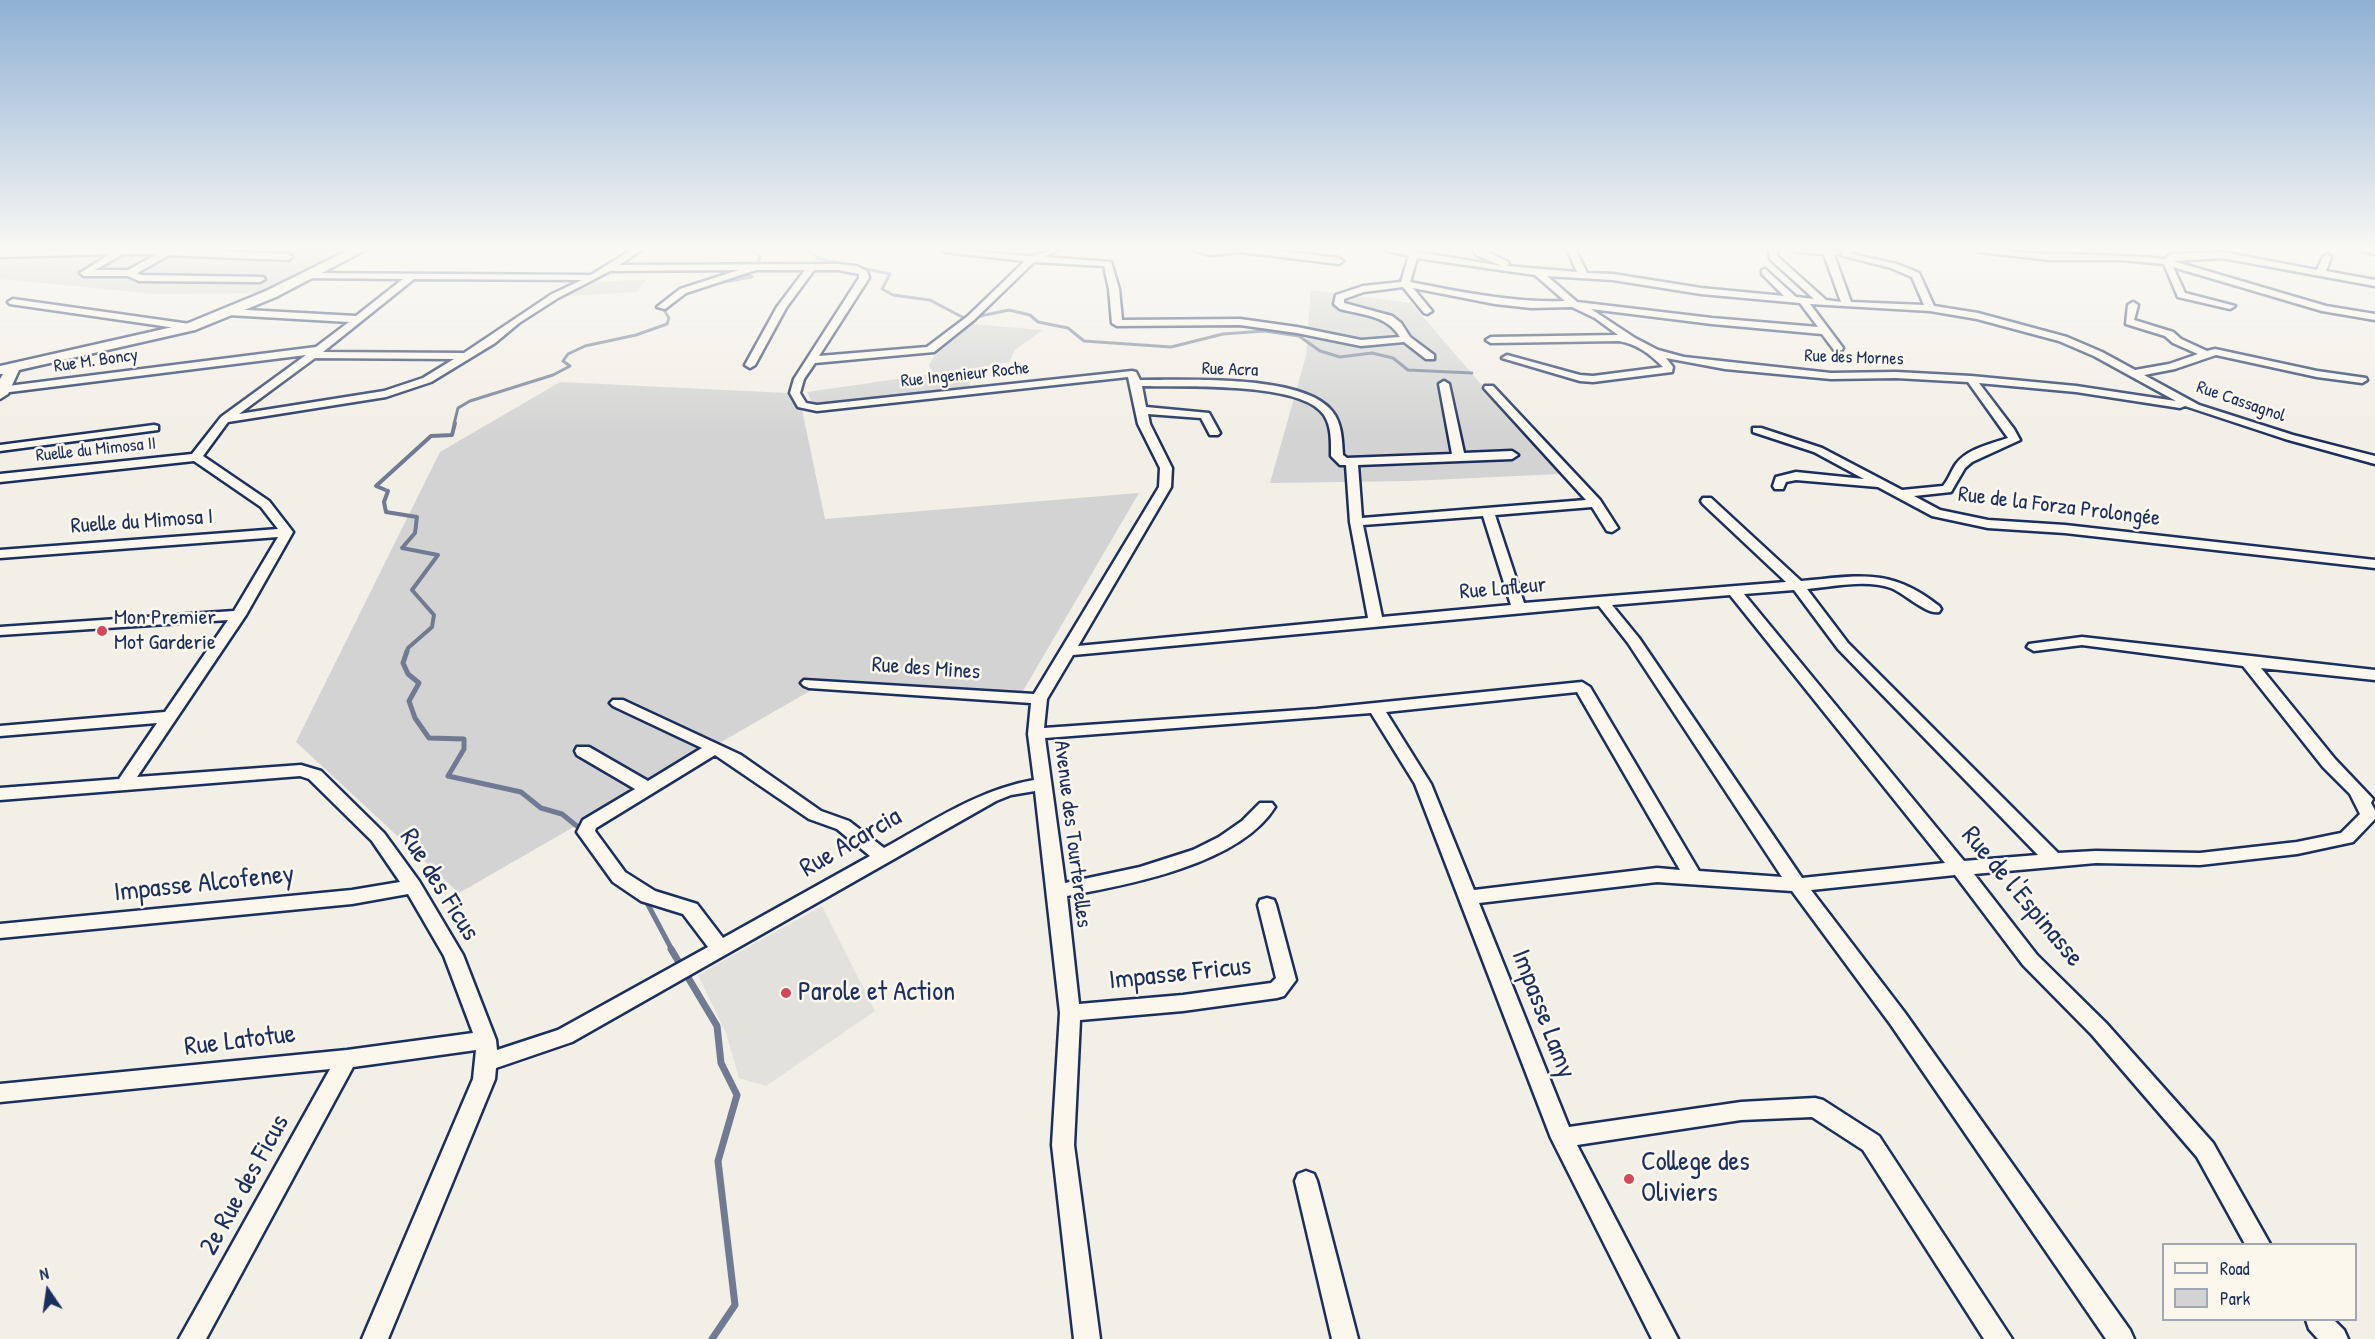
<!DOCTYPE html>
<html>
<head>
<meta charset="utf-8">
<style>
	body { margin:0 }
	#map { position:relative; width:2375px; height:1339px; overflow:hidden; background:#f2efe6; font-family:"Patrick Hand",sans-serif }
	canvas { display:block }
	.legend { position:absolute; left:2162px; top:1243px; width:195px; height:78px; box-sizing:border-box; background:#fbf7ec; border:2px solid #a1a7b3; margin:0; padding:8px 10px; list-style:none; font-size:18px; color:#1b2f5e }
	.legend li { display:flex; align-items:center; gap:12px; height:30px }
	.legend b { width:30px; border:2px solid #a1a7b3 }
	.north { position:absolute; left:18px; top:1261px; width:60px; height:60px; -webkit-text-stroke:4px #fbf7ec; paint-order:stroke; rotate:347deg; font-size:16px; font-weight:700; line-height:24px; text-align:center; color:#1b2f5e }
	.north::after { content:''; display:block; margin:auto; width:21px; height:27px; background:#1b2f5e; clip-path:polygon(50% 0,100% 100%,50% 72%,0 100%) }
</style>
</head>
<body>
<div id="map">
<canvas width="2375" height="1339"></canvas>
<ul class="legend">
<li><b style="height:8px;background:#fbf7ec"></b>Road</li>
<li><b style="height:16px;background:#d2d3d2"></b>Park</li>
</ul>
<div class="north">N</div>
</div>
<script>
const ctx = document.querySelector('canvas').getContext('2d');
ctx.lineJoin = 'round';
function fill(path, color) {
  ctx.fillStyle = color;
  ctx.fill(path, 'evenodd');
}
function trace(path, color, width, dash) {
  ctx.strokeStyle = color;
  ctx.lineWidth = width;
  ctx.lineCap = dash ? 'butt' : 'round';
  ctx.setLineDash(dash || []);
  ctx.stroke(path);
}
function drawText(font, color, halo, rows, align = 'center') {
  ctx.font = font + ' "Patrick Hand",sans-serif';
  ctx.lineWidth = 5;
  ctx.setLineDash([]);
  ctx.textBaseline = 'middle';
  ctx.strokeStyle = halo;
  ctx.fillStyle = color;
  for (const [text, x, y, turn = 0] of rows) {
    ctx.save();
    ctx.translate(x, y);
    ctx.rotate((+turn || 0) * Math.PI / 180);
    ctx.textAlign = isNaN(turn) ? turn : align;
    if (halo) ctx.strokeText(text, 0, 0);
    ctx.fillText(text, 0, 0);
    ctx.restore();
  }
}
fill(new Path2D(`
	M822,906L875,1011L766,1086L739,1078L726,1033L698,975Z`), '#e2e1dc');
fill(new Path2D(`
	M0,249H352L263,293L156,294L0,279Z
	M647,279L637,292L568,296L593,282Z
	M1311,290L1411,303L1559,474L1410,481L1270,483L1306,356Z
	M972,324L1043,330L1015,350L1009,362L969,369L970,390L814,406L807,392L932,374L929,365L938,349Z
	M560,382L788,393L802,410L825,519L1139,493L1017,701L815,688L459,893L296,742L440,452Z`), '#d2d3d2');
trace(new Path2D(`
	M805,249L820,259L890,274L882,289L893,295L930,300L966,319L1009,310L1030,315L1038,322L1068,328L1084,341L1171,347L1223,334L1264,331L1299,336L1320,351L1340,357L1372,353L1393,358L1408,370L1472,373
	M712,284L752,277L745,274L758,265L760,255L752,253L755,249
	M454,424L458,408L470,401L553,375L570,366L563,361L568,354L585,346L636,335L667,324L669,318L664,310L668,305`), '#707b93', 3);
trace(new Path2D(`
	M407,652L408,648L432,627L434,615L412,590L438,555L402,548L415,533L417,517L386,512L384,502L388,491L376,486L431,436L452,435L455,423`), '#707b93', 4);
trace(new Path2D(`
	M407,651L403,663L408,674L419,683L409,701L415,718L429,738L464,739V749L448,776L521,792L541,808L562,814L583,831
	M645,899L672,950`), '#707b93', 5);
trace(new Path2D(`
	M671,949L717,1026L721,1063L737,1095L718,1161L735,1305L712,1339`), '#707b93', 7);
const street = new Path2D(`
	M162,249L288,254L292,257L288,260L169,255L137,273L141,275L263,277L265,279L260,282L139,281L128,276H84L80,273L110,254L0,257V251ZM123,254H158L128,270H95Z
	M633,249H643L619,265L838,264L856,266L867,271L869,278L819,356L927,347L968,316L1025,261L945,252L941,249C970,249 999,255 1028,256C1039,256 1049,249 1060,249L1044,257L1111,262L1119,289L1122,320L1240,319L1297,327L1361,340L1400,337C1387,315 1362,315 1340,309L1334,304L1336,295L1363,286L1401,282L1409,256L1380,249H1399L1502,266L1476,255L1473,249H1481L1508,262L1509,264L1506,266L1577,272L1567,249H1575L1587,273L1613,274L1701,288L1784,296L1762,274V270L1765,269L1796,297L1814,299L1770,259L1769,249H1777V256L1826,300L1841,302L1824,254L1796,252L1792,249H1828L1841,253L1834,255L1851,302L1924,305L1912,277L1891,268L1841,255L1845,249H1854L1851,254L1897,264L1919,273L1934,306L1978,313L2067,337L2102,352L2135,370L2169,364L2198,354L2173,343L2165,336L2126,324L2128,305L2133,302L2138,305L2134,320L2173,332L2181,339L2207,351L2215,349L2317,371L2366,378L2367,380L2362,383L2317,377L2216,355L2175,369L2144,375L2199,405L2293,435L2375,456V464L2285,439L2185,406L2180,408L2076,392L1979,383L2014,429L2020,440L1972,462L1965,468L1951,492L1914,496L1940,510L1988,520L2065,525L2375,560V568L2065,533L1988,528L1932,516L1878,487L1796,480L1786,482L1783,489H1775L1773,486L1776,477L1796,472L1864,479L1814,452L1753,432V428H1761L1822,448L1902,490L1943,486C1949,479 1951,471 1956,464C1967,449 1990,444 2008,438L1968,382L1896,378L1831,379L1725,369L1666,358L1673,367L1672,372L1593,382L1580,381L1502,358L1507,355L1580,375L1593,376L1663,367C1650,354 1637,344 1619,341L1491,343L1486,340L1491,337L1618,335L1595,318L1572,307L1531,308L1495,304L1413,288L1432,311L1427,314L1424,313L1403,287L1364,292L1344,299V303L1392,316L1401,323L1410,337L1434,355V359H1426L1404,342L1361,346L1297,333L1240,325L1117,326L1112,323L1109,289L1104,266L1034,262L974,320L934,352L815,363L804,379L800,393L806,403L817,405L1132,371L1136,372L1140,380C1185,380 1303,374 1332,411C1342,423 1342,440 1343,455L1347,458L1452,454L1439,384L1444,381L1449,384L1464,453L1512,451L1518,455L1512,459L1358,465L1362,518L1586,500L1484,388L1485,386H1493L1600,500L1618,528L1612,532L1607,531L1592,507L1495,515L1524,603L1786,582L1703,504L1701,501L1703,498H1711L1801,581C1859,576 1890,567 1939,606L1941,609L1939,612C1927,615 1904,593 1891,588C1865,579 1833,587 1807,589L1848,643L2058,853L2096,851L2200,853L2297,842L2341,833L2360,814L2350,794L2323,767L2243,666L2082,645L2034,651L2027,647L2029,644L2082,637L2375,670V680L2261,668L2335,759L2373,799L2371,803L2375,810V819L2353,842L2297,854L2200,865L2096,863L1974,874L2037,955L2106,1023L2213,1143L2270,1244H2245L2197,1157L2092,1035L2023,965L1955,875L1811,890L1905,1013L2130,1330L2134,1339H2106L1891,1025L1792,891L1657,882L1479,903L1569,1127L1741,1102L1815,1098L1823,1100L1879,1136L2012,1339H1984L1863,1150L1812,1117L1741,1120L1577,1145L1678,1339H1652L1551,1138L1415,784L1371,713L1045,738L1065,883L1140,867L1193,850L1219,837L1242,821L1260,803H1272L1275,807C1240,864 1128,885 1067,896L1079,1004L1183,995L1271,983L1276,978L1258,905L1260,900L1267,898L1274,900L1276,905L1296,980L1284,996L1277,998L1183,1011L1080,1020L1074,1145L1100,1339H1074L1052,1145L1060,1013L1035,791L1011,795L996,801L572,1042L496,1068L495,1079L388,1339H362L473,1079L476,1050L353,1067L206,1339H179L330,1069L0,1102V1084L347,1050L473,1033L444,956L408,894L352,904L0,938V924L352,890L400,882L372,841L309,779L300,776L0,800V788L119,779L157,723L0,736V726L165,712L228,620L0,635V627L234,611L278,537L0,558V550L278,529L261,507L194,461L0,482V474L192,454L221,417L306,355L2,393L0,387L316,347L349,322L228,315L223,312L228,309L356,316L403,279L302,278V274L305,273L591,275ZM1417,258L1535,275L1565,301C1512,303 1462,292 1410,282ZM739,270L680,289L657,307L665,309L686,293L756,270H805L777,307L745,365L750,368L755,365L786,308L814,270H838L859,274V278L794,379L790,393L798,407L817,411L1128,377L1138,424L1160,468L1159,487L1034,694L804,680L801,683L804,686L809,688L1031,703L1028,734L1034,780C978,790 933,821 884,848L849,821L821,811L741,755L623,700H613L610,703L613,706L702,748L648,781L589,747H577L575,751L577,755L635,789L583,820L577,832L613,882L641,901L683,914L708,947L558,1030L497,1050L496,1040L463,955L419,881L384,833L321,771L301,765L137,777L246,615L293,532L269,501L203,456L228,422L386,397L431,382L495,343L519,323L558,298L610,271ZM1547,276L1613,280L1701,294L1800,303L1818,327L1712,318L1577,302ZM414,279L582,280L552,294L464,353L323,352ZM1810,304L1930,311L1977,319L2059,341L2094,356L2176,401L2076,386L1971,376L1896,372L1831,373L1684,357L1658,350L1635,338L1591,309L1712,324L1822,334L1834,350H1842L1843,348ZM315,358L454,359L423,378L384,391L239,414ZM1142,386C1181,387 1302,381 1324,415C1332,427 1331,443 1331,456L1340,465H1346L1350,522L1368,618L1078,646L1171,487L1172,468L1150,424L1148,414L1201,418L1210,435H1218L1220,433L1209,413L1146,407ZM1483,516L1511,605L1382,617L1363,525ZM1794,590L1838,649L2038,855L1964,861L1744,594ZM1730,595L1945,863L1802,878L1639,638L1612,605ZM1599,606L1628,643L1782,877L1699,871L1590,687L1582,682L1316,709L1044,728L1047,699L1073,655ZM1577,692L1680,870L1657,868L1474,890L1431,784L1386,712ZM715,755L809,819L837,829L870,856L723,938L697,904L655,891L625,872L595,831L596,828Z
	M1190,249H1262L1339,258L1343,261L1339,264L1240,252L1210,255Z
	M1975,249C2001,249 2027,254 2053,254C2091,255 2127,255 2165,259L2171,254L2222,252L2317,270L2323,257L2327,254L2331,257L2326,271L2375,280V286L2222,258L2173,261L2326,306L2375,314V320L2322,311L2173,267L2185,293L2235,306L2230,309L2178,297L2164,264L2122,260H2051L1979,252Z
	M2361,249H2375V254L2362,251Z
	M13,299L190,324L195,327L190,330L10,304L8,302Z
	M154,425L158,426V430L0,451V445Z
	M1306,1171L1314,1174L1317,1181L1358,1339H1332L1295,1181L1298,1174Z
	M2306,1320H2334L2344,1330L2348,1339H2318L2309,1329Z`);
const secondary = new Path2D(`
	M351,249H367L276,297L195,330L19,370L8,394L0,399V379L3,374H0V366L186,324L266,291Z`);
trace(street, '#1b2f5e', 5);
trace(secondary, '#1b2f5e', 5);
fill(street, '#fbf7ec');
fill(secondary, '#fbf7ec');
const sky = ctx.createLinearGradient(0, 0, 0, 437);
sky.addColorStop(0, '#8fb1d4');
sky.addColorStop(0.57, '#f9f8f4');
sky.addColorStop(1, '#f9f8f400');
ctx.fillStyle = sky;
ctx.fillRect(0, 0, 2375, 437);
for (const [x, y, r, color] of [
	[102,631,6,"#d1495b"],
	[786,993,6,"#d1495b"],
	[1629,1179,6,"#d1495b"]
]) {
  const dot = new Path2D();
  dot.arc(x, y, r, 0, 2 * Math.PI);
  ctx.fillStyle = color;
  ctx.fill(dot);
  trace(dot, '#fbf7ec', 2);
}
drawText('18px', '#1b2f5e', '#fbf7ec', [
	["Rue des Mornes",1854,358,2],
	["Rue M. Boncy",96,361,-8],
	["Rue Acra",1230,370,2],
	["Rue Ingenieur Roche",965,375,-6],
	["Rue Cassagnol",2241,402,19],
	["Ruelle du Mimosa II",96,450,-6]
]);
drawText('22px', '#1b2f5e', '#fbf7ec', [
	["Rue de la Forza Prolongée",2059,507,7],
	["Ruelle du Mimosa I",142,522,-4],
	["Rue Lafleur",1503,589,-5],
	["Rue des Mines",926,669,4],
	["Avenue des Tourterelles",1072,834,83]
]);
drawText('22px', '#1b2f5e', '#fbf7ec', [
	["Mon Premier",114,618],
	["Mot Garderie",114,643]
], 'left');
drawText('27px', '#1b2f5e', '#fbf7ec', [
	["Rue Acarcia",851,843,-30],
	["Impasse Alcofeney",204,884,-6],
	["Rue des Ficus",439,885,58],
	["Rue de l'Espinasse",2022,897,50],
	["Impasse Fricus",1180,974,-6],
	["Impasse Lamy",1543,1014,69],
	["Rue Latotue",240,1041,-7],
	["2e Rue des Ficus",245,1185,-61]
]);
drawText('27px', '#1b2f5e', '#fbf7ec', [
	["Parole et Action",798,993],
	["College des",1641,1163],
	["Oliviers",1641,1194]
], 'left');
</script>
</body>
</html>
